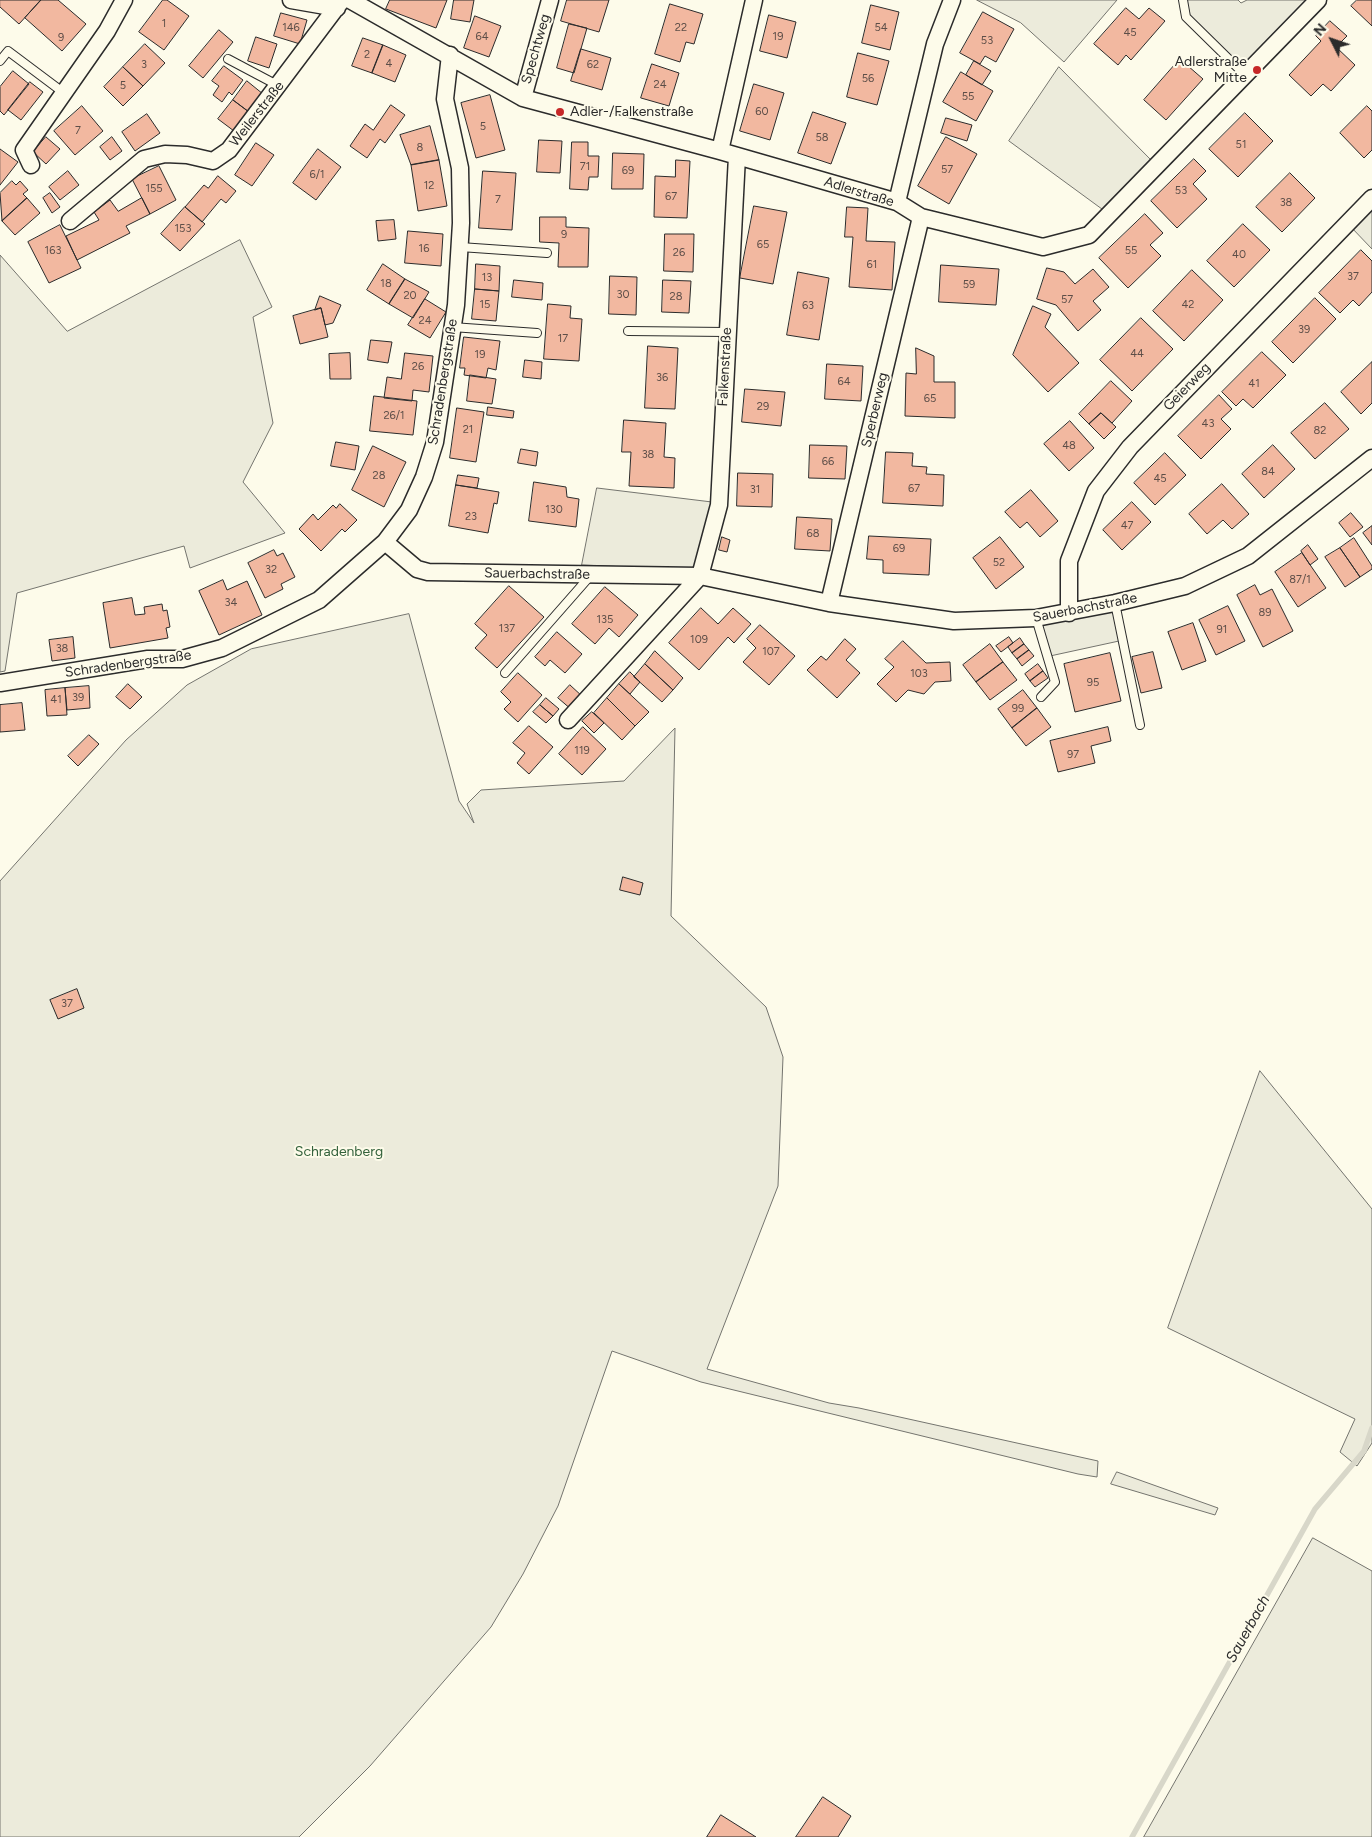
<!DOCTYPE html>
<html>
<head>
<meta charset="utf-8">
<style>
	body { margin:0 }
	#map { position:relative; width:1372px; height:1837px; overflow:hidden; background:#fdfbea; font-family:Figtree,sans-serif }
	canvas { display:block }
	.north { position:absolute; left:1307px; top:15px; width:50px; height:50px; -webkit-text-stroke:4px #fdfbea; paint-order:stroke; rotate:311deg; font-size:14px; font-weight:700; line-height:20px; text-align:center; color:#2b2b2b }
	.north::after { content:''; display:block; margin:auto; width:18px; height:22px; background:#2b2b2b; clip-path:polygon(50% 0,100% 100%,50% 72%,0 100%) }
</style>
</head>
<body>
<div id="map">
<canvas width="1372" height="1837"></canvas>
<div class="north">N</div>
</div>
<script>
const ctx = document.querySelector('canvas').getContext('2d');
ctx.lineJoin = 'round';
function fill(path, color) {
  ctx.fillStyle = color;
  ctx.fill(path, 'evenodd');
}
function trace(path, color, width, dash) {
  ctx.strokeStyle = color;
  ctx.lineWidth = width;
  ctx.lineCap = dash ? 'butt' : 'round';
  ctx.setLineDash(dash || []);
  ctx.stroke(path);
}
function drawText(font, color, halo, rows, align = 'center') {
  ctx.font = font + ' Figtree,sans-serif';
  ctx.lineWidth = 4;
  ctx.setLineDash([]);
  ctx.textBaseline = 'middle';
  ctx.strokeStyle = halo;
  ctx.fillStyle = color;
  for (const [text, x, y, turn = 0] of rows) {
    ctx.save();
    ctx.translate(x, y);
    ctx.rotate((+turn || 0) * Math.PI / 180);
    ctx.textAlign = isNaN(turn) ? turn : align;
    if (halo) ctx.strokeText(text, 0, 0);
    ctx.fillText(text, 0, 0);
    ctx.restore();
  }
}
const green = new Path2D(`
	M977,0H1117L1064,62L1021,23Z
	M1187,0H1238L1241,3L1247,0H1312L1243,68L1190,15Z
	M1059,67L1153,162L1106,212L1009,141Z
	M1372,203V249L1350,226Z
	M240,240L272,307L253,317L273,423L243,482L285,533L190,568L184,546L17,593L5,671L0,672V255L67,331Z
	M597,488L712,502L694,570L582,565Z
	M1113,607L1119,641L1050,656L1039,621Z
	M409,614L459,801L474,823L467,804L481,790L624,781L675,728L671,916L766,1007L783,1057L778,1186L707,1369L829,1403L859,1408L1098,1461L1097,1477L1078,1474L701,1382L612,1351L558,1506L523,1574L491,1627L370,1766L299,1837H0V881L126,740L187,685L251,649Z
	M1260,1071L1372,1209V1443L1357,1466L1340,1452L1355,1419L1168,1328Z
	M1117,1472L1218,1508L1215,1515L1111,1484Z
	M1313,1538L1372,1571V1837H1144Z`);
fill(green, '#ecebdb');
trace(green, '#74746e', 1);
trace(new Path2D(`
	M1132,1837L1315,1509L1364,1451L1372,1428`), '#d8d7c9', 5.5);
const building = new Path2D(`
	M0,0H41L19,24L0,7Z
	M41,0H58L86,24L62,51L25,18Z
	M163,0H167L189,16L164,50L139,32Z
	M390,0H447L436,28L386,9Z
	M454,0H474L470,22L451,19Z
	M567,0H609L599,32L561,21Z
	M1357,0H1372V26L1351,6Z
	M670,4L703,14L694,44L686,42L680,62L655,54Z
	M871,5L899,12L890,50L862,43Z
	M1126,8L1139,19L1149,8L1165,21L1131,60L1126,55L1118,65L1094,44Z
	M983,12L1014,29L996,62L985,56L980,64L960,53Z
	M281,13L307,20L300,44L274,36Z
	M769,15L796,22L787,58L760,51Z
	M475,16L501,26L489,57L464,48Z
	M1330,21L1347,36L1336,47L1355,65L1331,91L1323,84L1311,96L1289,75L1321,41L1316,36Z
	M569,24L587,28L574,73L557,68Z
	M219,30L233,42L203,78L189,66Z
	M256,37L277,44L269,68L248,61Z
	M363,38L383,45L372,73L352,66Z
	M145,44L165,63L143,86L123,67Z
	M383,45L406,55L395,82L372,73Z
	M581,49L611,58L602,90L571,81Z
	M858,53L889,61L877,105L847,97Z
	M1180,59L1203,79L1166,120L1144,100Z
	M974,61L991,71L982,85L966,75Z
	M652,64L679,73L669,106L641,98Z
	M224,66L243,80L232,95L229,92L222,102L213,95L219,86L212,81Z
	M123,67L143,86L123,106L104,87Z
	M13,71L29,84L4,115L0,111V87Z
	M961,72L993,91L976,121L943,102Z
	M247,81L263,94L249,112L233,100Z
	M30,82L43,92L21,120L8,110Z
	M754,84L784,93L770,140L740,131Z
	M490,95L505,150L476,158L461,103Z
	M233,100L249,112L234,131L218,119Z
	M391,105L405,115L385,143L380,139L367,158L350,146L365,124L373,130Z
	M82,106L103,131L75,155L54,131Z
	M1367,106L1372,111V150L1364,158L1340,133Z
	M813,112L846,123L831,164L798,153Z
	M1245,113L1273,141L1238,177L1209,149Z
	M147,114L160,133L135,151L122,132Z
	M946,118L972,125L967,141L941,133Z
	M430,126L439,160L411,165L400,135Z
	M46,137L60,149L46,164L33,152Z
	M112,137L122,151L110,160L100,147Z
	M946,137L977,154L949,204L918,186Z
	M539,140L562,141L560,173L537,172Z
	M572,142H588V156H599L598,177H589L588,190L570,189Z
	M256,143L274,155L252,186L235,175Z
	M0,149L18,162L0,185Z
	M318,149L341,167L316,200L293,183Z
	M613,153L644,154L643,189H612Z
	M1194,159L1206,171L1193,184L1207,199L1177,228L1151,201Z
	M439,160L447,206L418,211L411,165Z
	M676,160L690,161L687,218L654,217L655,176L675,177Z
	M159,166L176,200L150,214L132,179Z
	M68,171L79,185L60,200L49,187Z
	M483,171L516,173L512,230L479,228Z
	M1290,173L1315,198L1282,232L1256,207Z
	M218,176L236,191L226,203L221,199L202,222L185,207L204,185L208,188Z
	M12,181L16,185L20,181L28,190L23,194L27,198L2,221L0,193Z
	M50,193L60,207L52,213L43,198Z
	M27,198L40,213L15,235L2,221Z
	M142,198L150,214L126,226L130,233L77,260L66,236L99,220L94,212L110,200L118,211Z
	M754,206L787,212L773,284L740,278Z
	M185,207L205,224L180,251L161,234Z
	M847,207L868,208L866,241L895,242L892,290L849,287L853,237H845Z
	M1145,214L1163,233L1150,245L1161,256L1128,288L1099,258Z
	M540,217H566V227L589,228L588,267H558L559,243L540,242Z
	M394,220L396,239L378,241L376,221Z
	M1243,224L1270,250L1234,287L1207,261Z
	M60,225L81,268L49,283L28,242Z
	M408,231L443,234L441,266L405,263Z
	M665,234H694L693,272L664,271Z
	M1361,250L1372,261V292L1359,306L1353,300L1340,313L1319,293Z
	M383,264L405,279L389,304L367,290Z
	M476,264L500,266L499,291L475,289Z
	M941,265L999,269L996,305L939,302Z
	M1047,268L1064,272L1075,284L1093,269L1109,287L1093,301L1101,310L1078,331L1056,305L1037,299Z
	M1192,270L1223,300L1184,341L1153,311Z
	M798,272L829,278L819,340L787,335Z
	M610,276L637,277L636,315L609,314Z
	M405,279L429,292L413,318L389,304Z
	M514,280L543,283L542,300L512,297Z
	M663,280L691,281L689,313L662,312Z
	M475,289L499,291L496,321L472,319Z
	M320,296L341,305L333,323L325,325L321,308L315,310Z
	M1315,298L1336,319L1293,363L1272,342Z
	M425,299L446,312L430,338L408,325Z
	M548,304L571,306L570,318L582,319L579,361L544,359Z
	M1033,306L1051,314L1045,327L1079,363L1048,392L1013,355Z
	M321,308L328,337L300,344L293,316Z
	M1141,318L1173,349L1132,391L1100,360Z
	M464,337L500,341L496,370L488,368L486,378L464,375L465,368H460Z
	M371,340L392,342L388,363L368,360Z
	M648,346L678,348L675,409L645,408Z
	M916,348L934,356V382H955V418L905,416L906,373L916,374Z
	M1262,352L1286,375L1253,408L1243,399L1236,406L1222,392Z
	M350,353L351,379H330L329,354Z
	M405,353L433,356L429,392L413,390L412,401L384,398L387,377L401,379Z
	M525,360L542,362L541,379L523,377Z
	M1372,362V403L1361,414L1341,392Z
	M827,364L863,366L861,401L825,399Z
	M470,375L496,379L492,404L467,401Z
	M1111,381L1132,401L1112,423L1101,413L1089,424L1079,414Z
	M745,389L785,392L781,426L742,422Z
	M1219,395L1232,409L1221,419L1231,429L1201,459L1178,436Z
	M374,396L417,401L413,435L370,431Z
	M1325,403L1349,429L1315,459L1291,433Z
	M488,407L514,411L513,418L487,415Z
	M457,408L484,412L476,462L450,458Z
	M1101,413L1116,427L1104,439L1089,424Z
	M624,420L666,423L664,457L675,458L674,488L629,486L631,452H622Z
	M1070,421L1094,448L1069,471L1044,444Z
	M336,442L359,446L355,470L331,466Z
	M810,445L847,446L845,479L809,478Z
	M1273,445L1295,469L1264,498L1242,474Z
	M373,446L406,462L384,507L352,490Z
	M521,449L538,452L536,466L518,463Z
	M886,452L913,453L912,466L927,467L926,474L944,475L943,506L883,503Z
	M1165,453L1186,475L1155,505L1134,483Z
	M738,473L773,474L772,507L737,506Z
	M458,475L479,478L477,488L456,485Z
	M534,482L566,487L567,497L579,499L576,527L529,521Z
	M1222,484L1249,514L1232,529L1223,520L1207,534L1189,514Z
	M456,485L499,492L497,504L494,503L488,533L449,526Z
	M1031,490L1058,521L1040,537L1027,522L1020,528L1005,512Z
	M1132,502L1151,522L1122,550L1103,530Z
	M340,504L357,520L345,532L342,529L321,551L299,529L313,514L318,520L333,505L336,508Z
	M1351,513L1363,527L1350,537L1339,523Z
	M797,517L832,519L830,551L795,549Z
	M1372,526V545L1363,533Z
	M869,536L931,539L929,575L883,573V560L867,559Z
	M722,537L730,540L727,552L719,550Z
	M1000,537L1024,567L996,589L973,558Z
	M1354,538L1372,566V569L1360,577L1340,548Z
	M1308,545L1318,559L1310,565L1301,551Z
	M1340,548L1360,577L1345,587L1325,557Z
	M274,550L277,556L283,553L295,577L281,584L283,589L265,598L248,563Z
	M1302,553L1326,588L1298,607L1275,572Z
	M223,580L227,590L247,581L262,615L219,635L199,591Z
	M1255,585L1260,595L1272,589L1293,631L1263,647L1237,595Z
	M509,586L544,617L497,668L475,648L487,635L475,624Z
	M605,587L638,615L619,637L609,628L595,644L572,624Z
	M132,598L135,615L145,614L144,607L162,604L163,611L167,610L170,627L166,628L168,638L110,648L103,603Z
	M1228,606L1245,641L1216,655L1199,620Z
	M701,608L718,624L733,608L751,624L734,643L728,637L699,670L669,643Z
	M1193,623L1206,661L1182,670L1168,632Z
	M760,625L795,656L769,685L743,662L756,648L747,639Z
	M557,632L582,654L565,673L550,660L545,666L535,657Z
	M73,637L75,658L52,661L49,640Z
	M1009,637L1013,643L1001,652L996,646Z
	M1020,638L1024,644L1012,653L1008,647Z
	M845,639L856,649L846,660L860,673L837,698L807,670L821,656L826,660Z
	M903,641L926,663L950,662L951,681L935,682L924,694L908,690L896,702L877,684L894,667L885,659Z
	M990,644L1003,662L976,682L963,665Z
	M1024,644L1029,650L1017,659L1012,653Z
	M1029,650L1034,656L1022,666L1017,659Z
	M655,651L683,678L673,690L645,664Z
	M1153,652L1162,688L1141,693L1132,657Z
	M1110,653L1121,701L1075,712L1064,664Z
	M1003,662L1017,680L990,700L976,682Z
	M645,664L673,690L662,702L634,677Z
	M1038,664L1043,671L1030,681L1025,674Z
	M1043,671L1048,678L1035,687L1030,681Z
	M630,672L640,682L630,694L619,684Z
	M518,673L542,695L518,722L504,709L511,702L501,692Z
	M128,684L142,697L130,709L116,697Z
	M619,684L649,712L635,726L607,698Z
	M570,685L583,697L572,710L558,698Z
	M89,686L90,708L67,710L65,688Z
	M65,688L67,715L47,716L45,690Z
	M1023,690L1037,708L1012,728L998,709Z
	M546,698L559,709L553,716L540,705Z
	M607,698L635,726L622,740L594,713Z
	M22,703L25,730L0,732V705Z
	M540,705L553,716L546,723L533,712Z
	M1037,708L1051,727L1026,746L1012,728Z
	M592,712L604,723L594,733L582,721Z
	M529,726L553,747L529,774L517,763L525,753L513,743Z
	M583,727L606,749L582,775L559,754Z
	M1108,727L1111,741L1091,746L1095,763L1058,772L1050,741Z
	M89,735L99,744L78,766L68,756Z
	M623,877L643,883L640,895L620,890Z
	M77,989L84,1008L58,1019L50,1000Z
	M823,1797L851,1816L838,1837H796Z
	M721,1815L756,1837H707Z`);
fill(building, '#f2b8a0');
trace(building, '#2b2b2b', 1);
const lane = new Path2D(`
	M1183,0L1186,17L1244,74
	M228,59L279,86
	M0,61L8,51L64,93
	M460,247L547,253
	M452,327L537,333
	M628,331L726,332
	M1115,603L1140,725
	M1036,618L1055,682L1041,697
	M505,673L591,575`);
const street = new Path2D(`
	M291,0L337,8
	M350,0L523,98L720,151L897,202L921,217L1043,247L1089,235L1318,0
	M523,98L550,0
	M720,151L754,0
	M31,165L24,150L107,31L124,0
	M897,202L935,44L952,0
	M70,221L144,159L165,154L187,155L213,161L229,150L342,0
	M385,542L417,569L428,572L700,576L829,603L954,621L1036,618L1115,603L1185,586L1248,556L1372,458
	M829,603L921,217
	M1069,613V561L1096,491L1130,447L1372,198
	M0,683L148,659H182L222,648L319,600L385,542L409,510L424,477L435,442L456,305L461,223L460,168L445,99L450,55
	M568,720L700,576L719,505L737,156`);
trace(lane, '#2b2b2b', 10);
trace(street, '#2b2b2b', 19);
trace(lane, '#fdfbea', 8);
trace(street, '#fdfbea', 16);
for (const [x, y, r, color] of [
	[1257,70,5,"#c62828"],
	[560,112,5,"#c62828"]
]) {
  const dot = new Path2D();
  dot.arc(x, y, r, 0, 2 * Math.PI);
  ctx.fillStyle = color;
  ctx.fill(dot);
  trace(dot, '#fdfbea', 2);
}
drawText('11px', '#5d4e48', null, [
	["1",164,24],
	["146",291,28],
	["22",681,28],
	["54",881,28],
	["45",1130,33],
	["64",482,37],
	["19",778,37],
	["9",61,38],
	["53",987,41],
	["2",367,55],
	["4",389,64],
	["3",144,65],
	["62",593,65],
	["56",868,79],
	["24",660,85],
	["5",123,86],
	["55",968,97],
	["60",762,112],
	["5",483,127],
	["7",78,131],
	["58",822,138],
	["51",1241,145],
	["8",420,148],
	["71",585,167],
	["57",947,170],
	["69",628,171],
	["6/1",317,175],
	["12",429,186],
	["155",154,189],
	["53",1181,191],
	["67",671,197],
	["7",498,200],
	["38",1286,203],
	["153",183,229],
	["9",564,235],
	["65",763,245],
	["16",424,249],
	["163",53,251],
	["55",1131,251],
	["26",679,253],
	["40",1239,255],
	["61",872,265],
	["37",1353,277],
	["13",487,278],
	["18",386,284],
	["59",969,285],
	["30",623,295],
	["20",410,296],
	["28",676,297],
	["57",1067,300],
	["15",485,305],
	["42",1188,305],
	["63",808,306],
	["24",425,321],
	["39",1304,330],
	["17",563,339],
	["44",1137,354],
	["19",480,355],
	["26",418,367],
	["36",662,378],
	["64",844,382],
	["41",1254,384],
	["65",930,399],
	["29",763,407],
	["26/1",394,416],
	["43",1208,424],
	["21",468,430],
	["82",1320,431],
	["48",1069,446],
	["38",648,455],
	["66",828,462],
	["84",1268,472],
	["28",379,476],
	["45",1160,479],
	["67",914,489],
	["31",755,490],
	["130",554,510],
	["23",471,517],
	["47",1127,526],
	["68",813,534],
	["69",899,549],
	["52",999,563],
	["32",271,570],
	["87/1",1300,580],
	["34",231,603],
	["89",1265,613],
	["135",605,620],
	["137",507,629],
	["91",1222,630],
	["109",699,640],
	["38",62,649],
	["107",771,652],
	["103",919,674],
	["95",1093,683],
	["39",78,698],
	["41",56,700],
	["99",1018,709],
	["119",582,751],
	["97",1073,755],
	["37",67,1004]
]);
drawText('14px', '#2b2b2b', '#fdfbea', [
	["Spechtweg",536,49,-74],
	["Weilerstraße",257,114,-52],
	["Adlerstraße",859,192,17],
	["Falkenstraße",725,367,-87],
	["Schradenbergstraße",443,382,-81],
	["Geierweg",1187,387,-46],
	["Sperberweg",875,410,-77],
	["Sauerbachstraße",537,574,1],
	["Sauerbachstraße",1085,608,-11],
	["Schradenbergstraße",128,664,-8]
]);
drawText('14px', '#2b2b2b', '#fdfbea', [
	["Adlerstraße",1247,62],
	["Mitte",1247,78],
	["Adler-/Falkenstraße",570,112,"left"]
], 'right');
drawText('14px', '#34623c', '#fdfbea', [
	["Schradenberg",339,1152]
]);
drawText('italic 15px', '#2b2b2b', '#fdfbea', [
	["Sauerbach",1248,1629,-61]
]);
</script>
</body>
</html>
